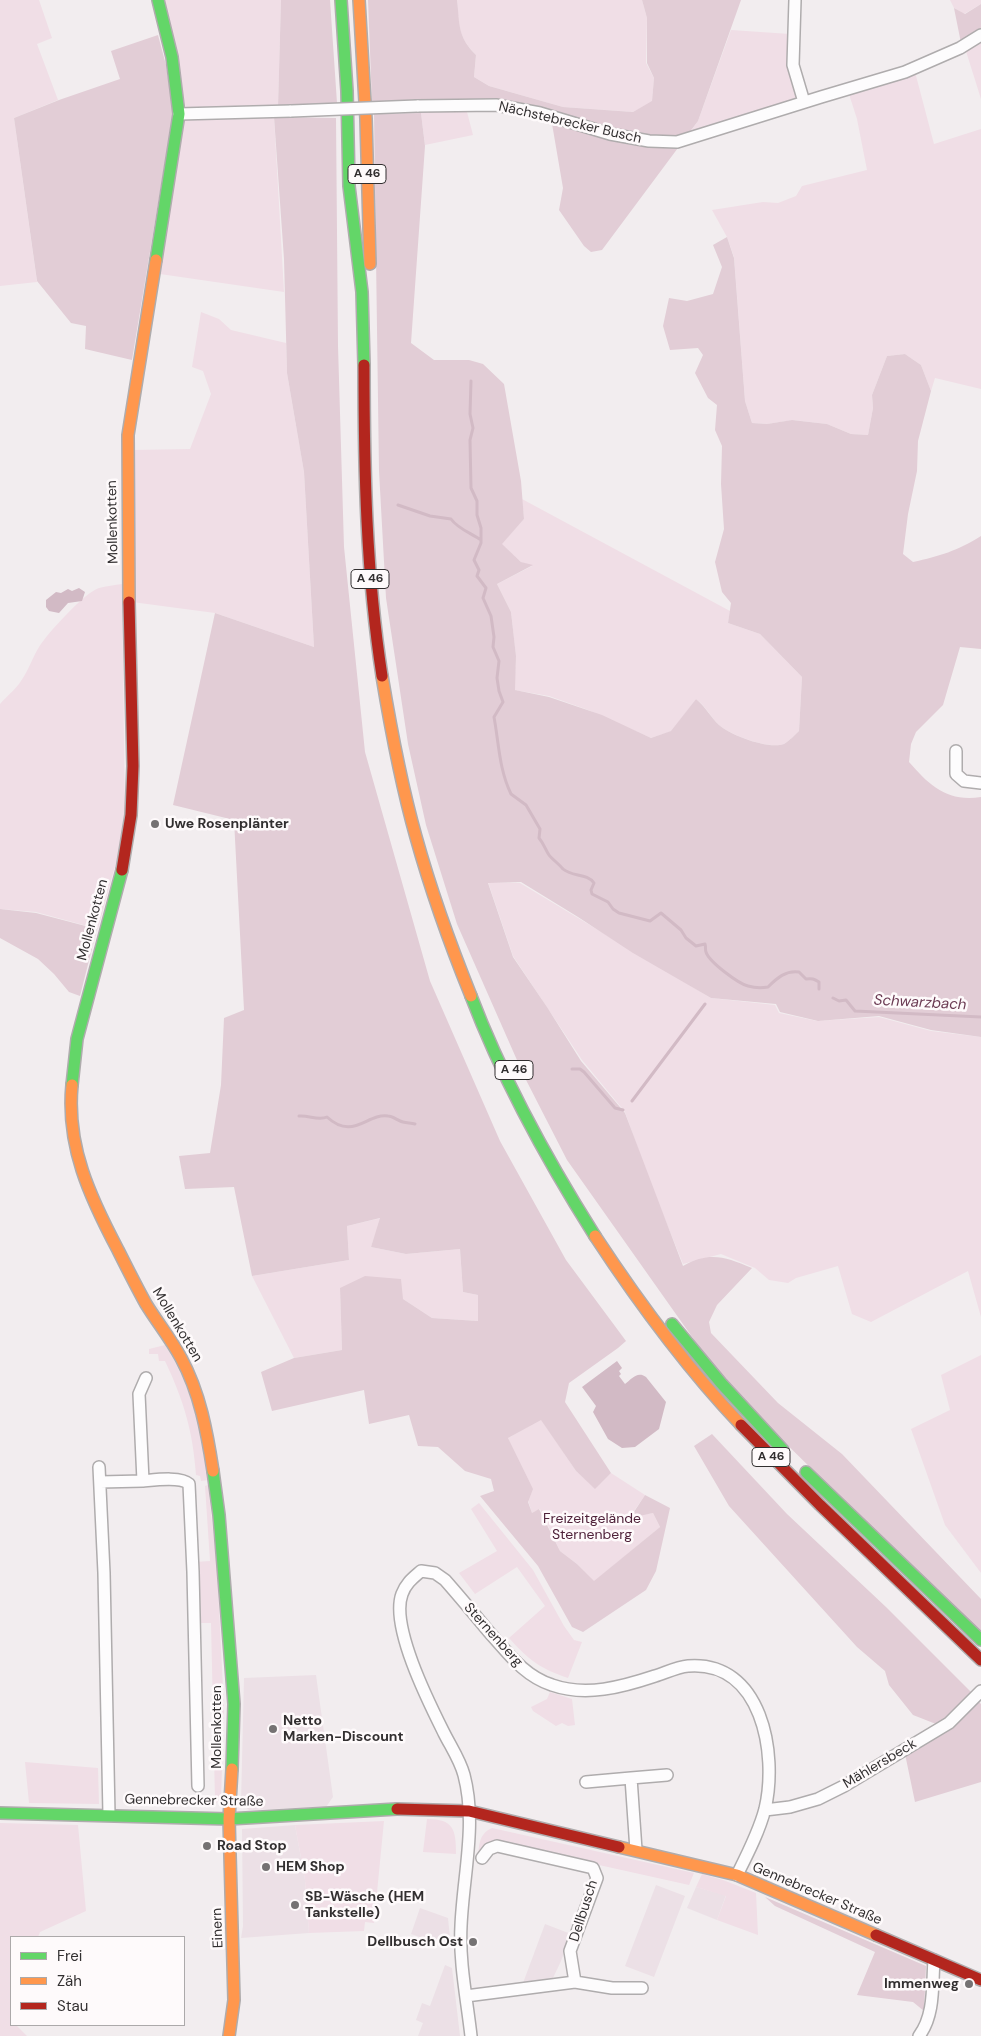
<!DOCTYPE html>
<html>
<head>
<meta charset="utf-8">
<style>
	body { margin:0 }
	#map { position:relative; width:981px; height:2036px; overflow:hidden; background:#f2edef; font-family:"DM Sans",sans-serif }
	canvas { display:block }
	.legend { position:absolute; left:10px; top:1936px; width:175px; height:90px; box-sizing:border-box; background:#fefafb; border:1px solid #aca9aa; margin:0; padding:6px 9px; list-style:none; font-size:15px; color:#322f30 }
	.legend li { display:flex; align-items:center; gap:10px; height:25px }
	.legend b { width:25px; border:1px solid #aca9aa }
</style>
</head>
<body>
<div id="map">
<canvas width="981" height="2036"></canvas>
<ul class="legend">
<li><b style="height:6px;background:#63d668"></b>Frei</li>
<li><b style="height:6px;background:#ff974d"></b>Zäh</li>
<li><b style="height:6px;background:#b3261e"></b>Stau</li>
</ul>
</div>
<script>
const ctx = document.querySelector('canvas').getContext('2d');
ctx.lineJoin = 'round';
function fill(path, color) {
  ctx.fillStyle = color;
  ctx.fill(path, 'evenodd');
}
function trace(path, color, width, dash) {
  ctx.strokeStyle = color;
  ctx.lineWidth = width;
  ctx.lineCap = dash ? 'butt' : 'round';
  ctx.setLineDash(dash || []);
  ctx.stroke(path);
}
function drawText(font, color, halo, rows, align = 'center') {
  ctx.font = font + ' "DM Sans",sans-serif';
  ctx.lineWidth = 5;
  ctx.setLineDash([]);
  ctx.textBaseline = 'middle';
  ctx.strokeStyle = halo;
  ctx.fillStyle = color;
  for (const [text, x, y, turn = 0] of rows) {
    ctx.save();
    ctx.translate(x, y);
    ctx.rotate((+turn || 0) * Math.PI / 180);
    ctx.textAlign = isNaN(turn) ? turn : align;
    if (halo) ctx.strokeText(text, 0, 0);
    ctx.fillText(text, 0, 0);
    ctx.restore();
  }
}
fill(new Path2D(`
	M316,1675L333,1797L326,1807L249,1810L241,1803L244,1678Z
	M295,1825L305,1880L309,1933L241,1938L243,1926L242,1829Z
	M656,1885L685,1896L654,1977L625,1966Z
	M696,1887L726,1895L717,1920L687,1908Z
	M420,1908L448,1918L451,1948L411,1934Z
	M545,1924L571,1934L561,1961L553,1978L523,1983Z
	M445,1965L452,1968L460,2036H418L423,2023L416,2020L422,2003L430,2006Z`), '#ece0e6');
fill(new Path2D(`
	M0,0H39L52,38L37,44L58,100L14,118L37,282L0,286Z
	M164,0H281L278,107L186,109Z
	M457,0H642L647,18L646,63L654,78L652,102L633,112L563,107L489,86L474,77L476,55C457,35 459,26 457,0Z
	M950,0H981V4L964,14L954,8Z
	M731,30L790,34L800,100L688,135L698,121Z
	M981,38V99L965,48Z
	M915,72L934,144L981,129V389L935,378L931,391L921,365L905,354L887,356L872,395L873,408L868,435L851,434L827,424L793,420L767,424L752,423L745,401L734,257L727,237L712,210L763,202L778,203L796,196L802,186L867,170L857,119L848,91Z
	M466,108L473,135L425,145L421,113Z
	M274,117L284,292L160,274L184,118Z
	M201,312L219,319L231,330L286,343L287,373L304,472L314,647L215,613L132,602L133,450L190,449L211,394L203,371L192,367Z
	M522,499L730,611L728,623L760,634L802,677L799,731C795,735 789,741 784,744C770,750 730,735 719,725C711,718 707,707 696,699L672,731L651,738L588,710L549,696L514,690L516,657L511,612L497,584L532,566L521,562L501,544L524,519Z
	M122,584L125,821L117,859L98,929L36,912L0,909V704C7,696 16,689 21,681C29,670 32,658 39,647C47,634 85,592 99,588C106,586 115,585 122,584Z
	M488,882L520,883L711,998L775,1005L779,1013L817,1021L879,1017L931,1031L981,1037V1317L968,1271L871,1322L852,1314L838,1266L796,1278L788,1283L769,1280L755,1268L721,1254L683,1264L649,1180L625,1112L582,1060L513,956Z
	M381,1218L371,1247L406,1254L460,1249L463,1292L478,1295V1321L432,1318L403,1299L340,1288L342,1350L294,1358L252,1276L349,1260L347,1226Z
	M165,1345C191,1385 203,1433 208,1480L201,1481L200,1476L196,1475C193,1432 184,1401 165,1361H159L158,1354H149V1349Z
	M981,1355V1573L945,1525L911,1429L950,1410L941,1375Z
	M541,1419L576,1471L595,1488L611,1473L645,1495L630,1517L653,1513L660,1527L594,1582L577,1564L560,1551L540,1509L532,1513L508,1438Z
	M208,1485L217,1567L224,1708L221,1798L214,1805H200V1800H215L211,1623H197L195,1562L210,1561L205,1486Z
	M479,1503L533,1570L564,1626L574,1640L582,1642L568,1678C539,1668 529,1660 509,1638L545,1606L517,1567L475,1594L459,1573L497,1551L471,1509Z
	M550,1692L572,1699L575,1725L568,1726L562,1723L556,1726L533,1711L531,1707L547,1699Z
	M25,1762L98,1768L99,1804L29,1803Z
	M427,1819C454,1819 456,1830 456,1854L423,1852Z
	M384,1821L374,1923L365,1922L364,1931L309,1933L305,1880L295,1825Z
	M0,1823L78,1825L86,1911L40,1932L38,1937H11V2025H16L27,2036H0Z
	M492,1828L694,1873L689,1885L500,1843L478,1860C479,1847 478,1834 492,1828Z
	M702,1874L723,1880L756,1893L758,1935L717,1920L726,1896L696,1887Z`), '#f0dee6');
fill(new Path2D(`
	M281,0H330L337,103L278,107Z
	M368,0H457C460,25 457,36 476,55L474,77L489,86L563,107L633,112L652,101L654,78L647,63V18L642,0H741L698,121L602,250L591,252L584,246L559,210L563,188L550,112L372,103Z
	M981,4V31L961,43L954,8L965,14Z
	M158,35L166,65L173,113L132,360L85,349L86,326L71,323L37,281L14,118L59,100L120,79L111,51Z
	M421,113L425,146L411,343L434,360H469L483,364L504,384L521,481L524,519L502,544L521,562L533,565L497,584L511,612L516,656L515,690L549,697L602,715L651,738L671,731L696,699C706,707 711,718 719,725C730,735 769,750 784,744C789,741 795,735 799,731L802,677L760,634L728,623L731,603L722,592L715,562L724,529L721,484L722,446L715,430L717,405L708,398L695,373L703,355L698,348L670,350L663,326L669,298L687,301L713,294L722,267L713,245L727,237L734,258L745,401L752,423L767,424L792,420L827,424L851,434L868,435L873,408L872,395L887,356L905,354L921,365L931,391L918,441L917,471L908,514L903,554L913,562C940,556 957,551 981,536V649L960,647L943,705L916,732L911,744L909,762C930,786 947,802 981,797V1037L931,1030L879,1016L818,1021L780,1012L776,1004L711,998L633,953L578,917L521,882L488,883L513,957L547,1007L581,1061L625,1113L683,1266C710,1251 725,1257 752,1268L717,1305L709,1322L711,1333L778,1403L842,1454L981,1599V1636L754,1412L702,1351L567,1160L524,1076L457,924L426,825L408,744L386,598L379,471L374,114Z
	M274,117L336,118L338,346L344,547L365,752L430,981L500,1141L566,1260L626,1341L618,1348L569,1383L565,1402L611,1473L595,1489L576,1471L541,1420L508,1438L533,1489L528,1502L532,1513L539,1509L560,1551L577,1564L594,1581L660,1527L653,1513L630,1518L645,1495L670,1508L656,1571L646,1590L583,1632L572,1627L538,1566L480,1496L494,1491L491,1479L465,1471L438,1447L418,1446L409,1415L369,1424L364,1390L272,1411L261,1372L294,1358L342,1350L340,1288L365,1276L401,1279L403,1299L432,1318L478,1321V1295L463,1292L460,1249L406,1254L371,1247L380,1218L347,1226L349,1260L252,1276L234,1187L185,1189L179,1156L210,1153L221,1085L224,1018L244,1010L234,820L173,805L215,613L314,647L304,472L287,373L284,259Z
	M0,909L36,913L97,929L80,996L69,992L54,974L38,959L0,938Z
	M712,1434L787,1514L886,1607L972,1693L945,1719L936,1724L913,1715L889,1685L885,1671L857,1647L729,1506L694,1446Z
	M978,1701L981,1704V1782L915,1802L905,1754L951,1729Z
	M765,1897L926,1966L924,2011L913,2002L857,1995L875,1952L775,1906Z`), '#e2cdd6');
fill(new Path2D(`
	M79,588L85,592L82,601L68,603L59,613L49,611L46,607V600L56,592L61,593L68,589L72,591Z
	M617,1361L622,1368L619,1371L621,1374L619,1376L625,1384C632,1379 637,1371 646,1377L666,1402L659,1429L635,1447L622,1448L608,1439L593,1412L596,1406L582,1387Z`), '#d2bac5');
trace(new Path2D(`
	M471,381L470,414L473,428L470,440L471,488L477,501V515L481,528V543L474,560L479,570L477,576L486,588L483,598L491,616L494,637L493,647L499,661L497,678L499,691L503,702L494,717C499,744 499,769 511,794L526,805L540,829L539,838C544,844 545,849 549,855C551,858 560,865 563,869C572,877 587,873 594,883L591,890L592,894L608,902L613,909L619,913L650,921L661,913L681,930L686,938L696,946L705,944C706,947 705,950 706,952C709,962 739,984 748,986C755,988 762,988 768,987C777,978 786,970 799,972L806,979C812,978 814,979 819,982V989
	M398,505L430,516L451,519C458,529 471,533 481,540
	M833,998L839,1001L846,1000L855,1011L981,1017
	M572,1069H580L584,1072L615,1108L623,1110
	M632,1101L705,1004
	M299,1116C309,1115 318,1121 327,1117C353,1141 367,1113 388,1116C393,1116 398,1121 403,1122C407,1123 411,1123 415,1124`), '#d2bac5', 3);
const street = new Path2D(`
	M795,0L793,65L804,102
	M417,106L496,105L540,113L610,134L649,141L677,142L821,97L905,72L960,48L981,35
	M179,114L291,111
	M956,751V774L964,781L981,783
	M99,1467L104,1573L109,1815
	M143,1481C154,1480 181,1476 189,1484L193,1572L198,1786
	M100,1482L143,1481L139,1394L146,1378
	M631,1778L667,1775
	M586,1782L631,1778L636,1850
	M765,1810L790,1807L818,1799L844,1786L949,1723L981,1691
	M482,1858L489,1849L497,1846L593,1868L597,1878L570,1951L575,1982
	M466,1996L575,1982L612,1988H642
	M471,2036C467,2000 459,1962 461,1926C463,1876 477,1824 464,1775C460,1760 451,1747 444,1733C429,1703 390,1626 402,1594C406,1583 413,1578 421,1571L435,1573L445,1580C460,1597 475,1615 489,1632C508,1653 524,1676 552,1685C586,1697 622,1687 655,1676C665,1673 677,1667 688,1666C762,1660 778,1754 765,1809C759,1832 747,1855 737,1875
	M919,2036C935,2015 932,1985 934,1960`);
const fast = new Path2D(`
	M341,0L347,91L349,186L362,292L364,365
	M156,260L179,114L172,57L158,0
	M471,996C503,1080 547,1160 595,1236
	M72,1085L77,1039L122,870
	M672,1324L721,1383L783,1450
	M213,1471L219,1515L234,1704L232,1769
	M806,1472L981,1640
	M0,1813L229,1819L397,1809`);
const slow = new Path2D(`
	M359,0L366,119L370,264
	M129,602L128,435L156,260
	M382,676C391,730 401,784 416,837C431,891 450,944 471,996
	M72,1085C66,1146 90,1197 118,1250C127,1268 136,1286 146,1304C157,1322 171,1339 181,1358C200,1393 207,1432 213,1471
	M595,1236C639,1303 686,1367 741,1425
	M619,1847L737,1875L876,1935
	M229,2036L234,2000L229,1819L232,1769`);
const jam = new Path2D(`
	M364,365C364,469 366,573 382,676
	M122,870L131,815L133,766L129,602
	M741,1425L820,1505L981,1660
	M397,1809L469,1811L619,1847
	M876,1935L981,1980`);
trace(street, '#afacad', 14);
trace(fast, '#afacad', 14);
trace(slow, '#afacad', 14);
trace(jam, '#afacad', 14);
trace(street, '#fdfcfd', 11);
trace(fast, '#63d668', 11);
trace(slow, '#ff974d', 11);
trace(jam, '#b3261e', 11);
const streetBridge = new Path2D(`
	M291,111L417,106`);
trace(streetBridge, '#afacad', 14, []);
trace(streetBridge, '#fdfcfd', 11);
for (const [x, y, r, color] of [
	[155,824,5,"#757273"],
	[273,1729,5,"#757273"],
	[207,1846,5,"#757273"],
	[266,1867,5,"#757273"],
	[295,1905,5,"#757273"],
	[473,1942,5,"#757273"],
	[969,1984,5,"#757273"]
]) {
  const dot = new Path2D();
  dot.arc(x, y, r, 0, 2 * Math.PI);
  ctx.fillStyle = color;
  ctx.fill(dot);
  trace(dot, '#fefafb', 2);
}
for (const [x, y, w] of [
	[367,174,38],
	[370,579,38],
	[514,1070,38],
	[771,1457,38]
]) {
  const box = new Path2D();
  box.roundRect(x - w / 2, y - 9.5, w, 19, 4);
  ctx.fillStyle = '#fefafb';
  ctx.fill(box);
  trace(box, '#322f30', 1);
}
drawText('bold 12px', '#322f30', null, [
	["A 46",367,174],
	["A 46",370,579],
	["A 46",514,1070],
	["A 46",771,1457]
]);
drawText('14px', '#322f30', '#fefafb', [
	["Nächstebrecker Busch",570,123,13],
	["Mollenkotten",113,522,-91],
	["Mollenkotten",93,920,-75],
	["Mollenkotten",177,1325,59],
	["Sternenberg",493,1635,48],
	["Mollenkotten",217,1727,-90],
	["Mählersbeck",880,1764,-31],
	["Gennebrecker Straße",194,1801,1],
	["Gennebrecker Straße",817,1894,23],
	["Dellbusch",584,1911,-72],
	["Einern",218,1928,-92]
]);
drawText('bold 14px', '#322f30', '#fefafb', [
	["Uwe Rosenplänter",165,824],
	["Netto",283,1721],
	["Marken-Discount",283,1737],
	["Road Stop",217,1846],
	["HEM Shop",276,1867],
	["SB-Wäsche (HEM",305,1897],
	["Tankstelle)",305,1913],
	["Dellbusch Ost",463,1942,"right"],
	["Immenweg",959,1984,"right"]
], 'left');
drawText('14px', '#4f223a', '#fefafb', [
	["Freizeitgelände",592,1519],
	["Sternenberg",592,1535]
]);
drawText('italic 15px', '#6c3c54', '#fefafb', [
	["Schwarzbach",920,1003,3]
]);
</script>
</body>
</html>
